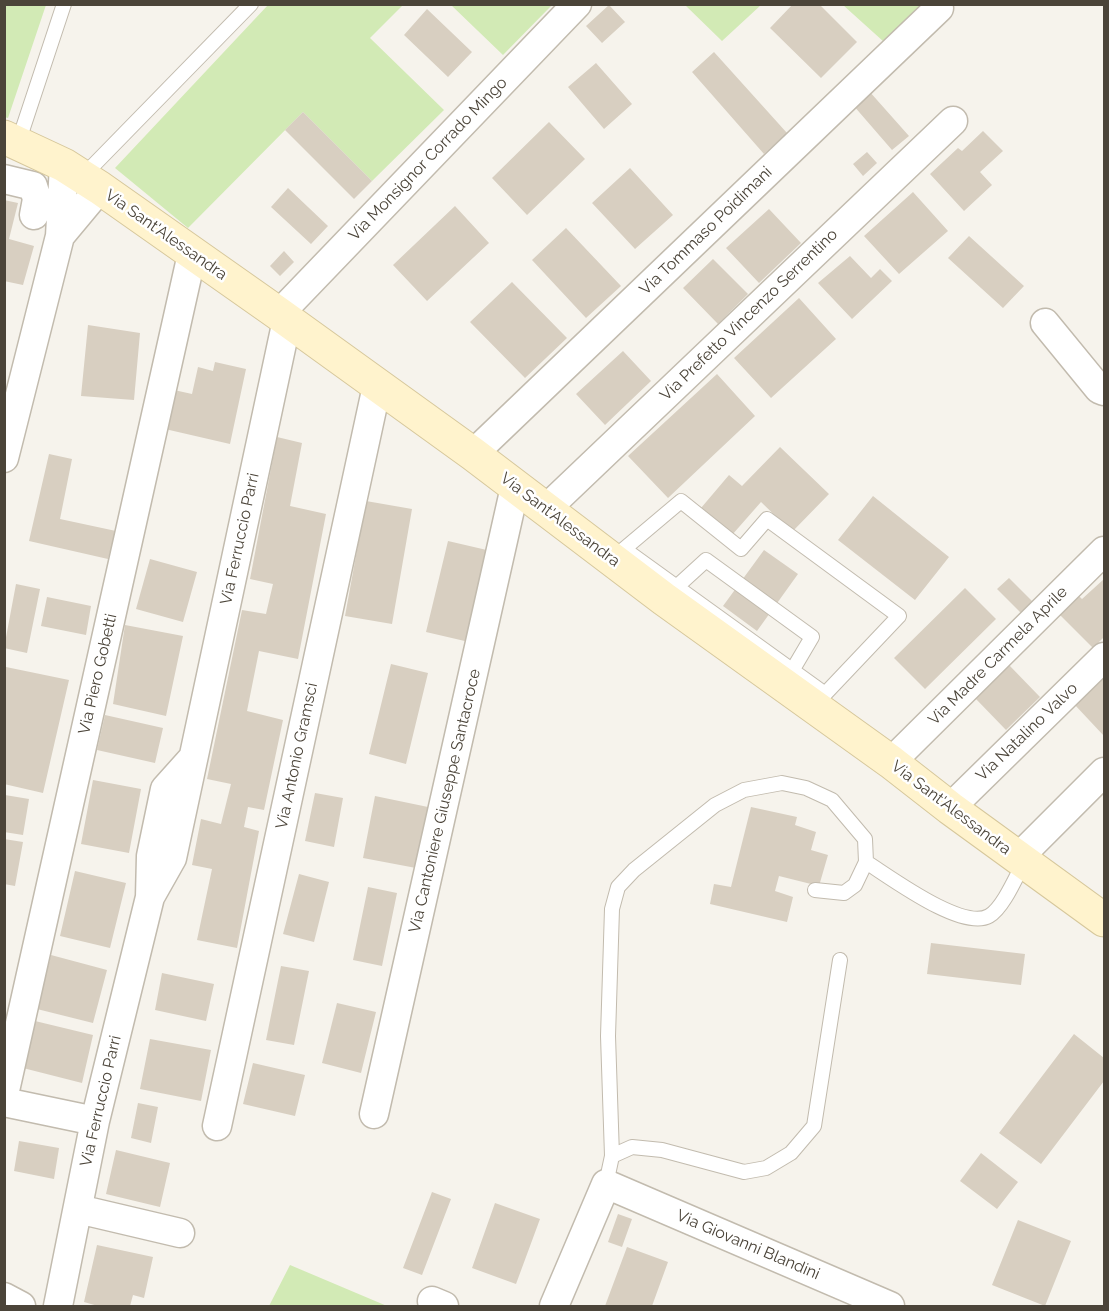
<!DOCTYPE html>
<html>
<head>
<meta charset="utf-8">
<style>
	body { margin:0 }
	#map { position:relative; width:1109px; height:1311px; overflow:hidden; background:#f6f3ec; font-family:Raleway,sans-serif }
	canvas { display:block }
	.frame { position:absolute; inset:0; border:6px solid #4b4439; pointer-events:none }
</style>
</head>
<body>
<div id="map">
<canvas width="1109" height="1311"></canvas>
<div class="frame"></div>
</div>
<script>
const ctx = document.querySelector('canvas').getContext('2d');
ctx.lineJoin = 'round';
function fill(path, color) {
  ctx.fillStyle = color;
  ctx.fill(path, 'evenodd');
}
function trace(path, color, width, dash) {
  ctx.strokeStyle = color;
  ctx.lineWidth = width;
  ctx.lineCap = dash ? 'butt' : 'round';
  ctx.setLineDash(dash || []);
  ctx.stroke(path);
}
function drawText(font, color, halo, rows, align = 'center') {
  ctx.font = font + ' Raleway,sans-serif';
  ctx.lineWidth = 5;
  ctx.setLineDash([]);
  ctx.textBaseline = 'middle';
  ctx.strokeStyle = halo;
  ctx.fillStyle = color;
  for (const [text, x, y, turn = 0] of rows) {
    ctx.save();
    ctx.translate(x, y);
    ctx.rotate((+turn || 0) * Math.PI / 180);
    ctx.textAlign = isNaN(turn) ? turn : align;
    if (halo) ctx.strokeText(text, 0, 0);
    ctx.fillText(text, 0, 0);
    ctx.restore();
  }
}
fill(new Path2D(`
	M5,4L46,5L8,118L4,117Z
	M268,5H403L370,38L444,110L372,181L303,112L188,228L115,168Z
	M451,5H563L557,11L552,5L503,55Z
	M685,5H761L722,41Z
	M843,5H924L884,42Z
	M290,1265L387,1306H269Z`), '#d2eab5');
fill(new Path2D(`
	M793,4H819L857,42L821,78L770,28Z
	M609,5L625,22L602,43L586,26Z
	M427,9L472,52L448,77L404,35Z
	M714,52L787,133L764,154L692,72Z
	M596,63L632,104L604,129L568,87Z
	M869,91L909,136L892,150L853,105Z
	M303,112L372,181L354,199L285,130Z
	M549,122L585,159L527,215L492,178Z
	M983,131L1003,151L980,172L992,185L964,211L930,174L958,148L962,151Z
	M867,152L877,163L863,176L853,164Z
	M630,168L673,215L635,249L592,203Z
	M288,188L328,226L311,244L271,207Z
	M913,192L948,231L899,274L864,236Z
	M4,200L18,203L9,239L34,246L23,285L4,281Z
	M455,206L489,243L427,301L393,265Z
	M769,209L801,243L759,283L726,248Z
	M566,228L621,286L586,318L532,260Z
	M969,236L1024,286L1003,308L948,258Z
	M284,251L294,262L280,276L270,266Z
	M850,256L871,278L880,269L892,281L852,319L818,283Z
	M713,259L748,294L718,324L683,288Z
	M512,282L567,338L525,378L470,322Z
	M799,298L836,339L771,398L734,358Z
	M88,325L140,333L134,400L81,396Z
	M623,351L651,381L605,425L576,394Z
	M215,362L246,369L230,444L165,429L174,390L192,394L198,367L213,371Z
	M717,374L755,416L668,498L628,456Z
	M277,437L302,443L290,506L326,514L298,659L259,651L247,711L283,720L264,810L248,807L244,827L259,831L237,948L197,940L212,869L192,865L201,819L221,824L231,784L207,779L242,610L266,614L273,584L250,579Z
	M780,447L829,494L792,532L761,502L732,535L701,508L729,475L742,486Z
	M49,454L72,459L60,519L116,531L108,559L29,541Z
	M873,496L949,557L915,600L838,540Z
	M366,501L412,509L392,624L345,616Z
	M448,541L491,551L469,642L426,632Z
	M764,550L798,574L757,631L723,606Z
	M150,559L197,572L183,622L136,609Z
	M1009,578L1034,603L1023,615L997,589Z
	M1104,579V637L1093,648L1058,613L1077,594L1082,599Z
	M16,584L40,589L27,653L4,648Z
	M965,588L996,619L925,689L894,658Z
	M47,597L91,606L86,635L41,626Z
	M125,625L183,636L166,716L113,704Z
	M391,664L428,673L406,764L369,754Z
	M1009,665L1040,697L1006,730L975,698Z
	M6,667L69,680L43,793L4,784V675Z
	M1104,675V736L1074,704Z
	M105,715L163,728L155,763L97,750Z
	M93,780L141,789L129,853L81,844Z
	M315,793L343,798L334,847L305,841Z
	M5,795L29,799L23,835L4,832Z
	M375,796L428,807L416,868L363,858Z
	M751,807L797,817L795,825L816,832L811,850L828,855L819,886L779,876L775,891L793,897L787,922L710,904L714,884L731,887Z
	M4,839L23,842L15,886L4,884Z
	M75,871L126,883L110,948L60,936Z
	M299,874L329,882L314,942L283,934Z
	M368,887L397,893L382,966L353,960Z
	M931,943L1025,954L1021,985L927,974Z
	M51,955L107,970L93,1023L37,1009Z
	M281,966L309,971L294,1045L266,1040Z
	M162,973L214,984L206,1021L155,1010Z
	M337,1003L376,1012L361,1073L322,1063Z
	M35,1021L93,1035L82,1083L23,1068Z
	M1074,1034L1104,1058V1081L1041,1164L999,1133Z
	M150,1039L211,1050L201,1101L140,1089Z
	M253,1063L305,1075L295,1116L243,1104Z
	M138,1103L158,1107L151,1143L131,1138Z
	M19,1141L59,1148L54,1179L14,1171Z
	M116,1150L170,1163L160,1207L106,1194Z
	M981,1153L1018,1182L997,1209L960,1181Z
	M432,1192L451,1199L422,1275L403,1268Z
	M495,1203L540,1219L516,1284L472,1268Z
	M618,1214L632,1219L622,1247L608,1242Z
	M1018,1220L1071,1241L1045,1306L992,1285Z
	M97,1245L153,1257L144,1298L133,1295L130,1306H98L84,1302Z
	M627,1247L668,1262L652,1306H605Z`), '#d8cfc1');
const lane = new Path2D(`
	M18,143L64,4
	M82,177L251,4
	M681,501L741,549L767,519L899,616L825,694L624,549Z
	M671,592L706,560L812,637L789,676
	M866,862C890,877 962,931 989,916C1003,908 1016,877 1024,862
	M612,1156L632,1147L662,1150L744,1172L766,1168L791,1153L814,1126L840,960
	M606,1184L612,1156L608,1036L612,909L618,887L634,870L715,805L744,790L782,783L806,788L832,800L865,839L866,862L855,885L844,893L815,890`);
const street = new Path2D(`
	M4,179L33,186L37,199L34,215
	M60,236L100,188
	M279,314L577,4
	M1045,323L1099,389L1104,391
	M473,454L939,8
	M4,458L60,236L64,165
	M546,509L953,121
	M891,762L1104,551
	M950,808L1104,657
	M1018,858L1104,772
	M150,897L172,858L287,320
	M4,1095L192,254
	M4,1102L95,1121
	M374,1114L515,487
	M217,1126L377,386
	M78,1209L180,1233
	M4,1297L21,1306
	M432,1301L444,1306
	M58,1306L95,1121L150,897L151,856L165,789L191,760
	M554,1306L606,1184L890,1306`);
const secondary = new Path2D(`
	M4,137L64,165L100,188L279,314L473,454L664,599L891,762L950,808L1104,920`);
trace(lane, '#c2bbae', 16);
trace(street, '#c2bbae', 31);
trace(secondary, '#d6c79b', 35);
trace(lane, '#fff', 14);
trace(street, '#fff', 28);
trace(secondary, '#fff3cd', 33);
drawText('16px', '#4b4439', '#fff', [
	["Via Monsignor Corrado Mingo",428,159,-46],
	["Via Tommaso Poidimani",706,231,-44],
	["Via Sant'Alessandra",166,235,35],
	["Via Prefetto Vincenzo Serrentino",749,315,-44],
	["Via Sant'Alessandra",560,520,37],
	["Via Ferruccio Parri",240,539,-78],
	["Via Madre Carmela Aprile",998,656,-45],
	["Via Piero Gobetti",98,674,-77],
	["Via Natalino Valvo",1027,732,-44],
	["Via Antonio Gramsci",297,756,-78],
	["Via Cantoniere Giuseppe Santacroce",445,801,-77],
	["Via Sant'Alessandra",951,808,37],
	["Via Ferruccio Parri",101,1101,-77],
	["Via Giovanni Blandini",748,1245,23]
]);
</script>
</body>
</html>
